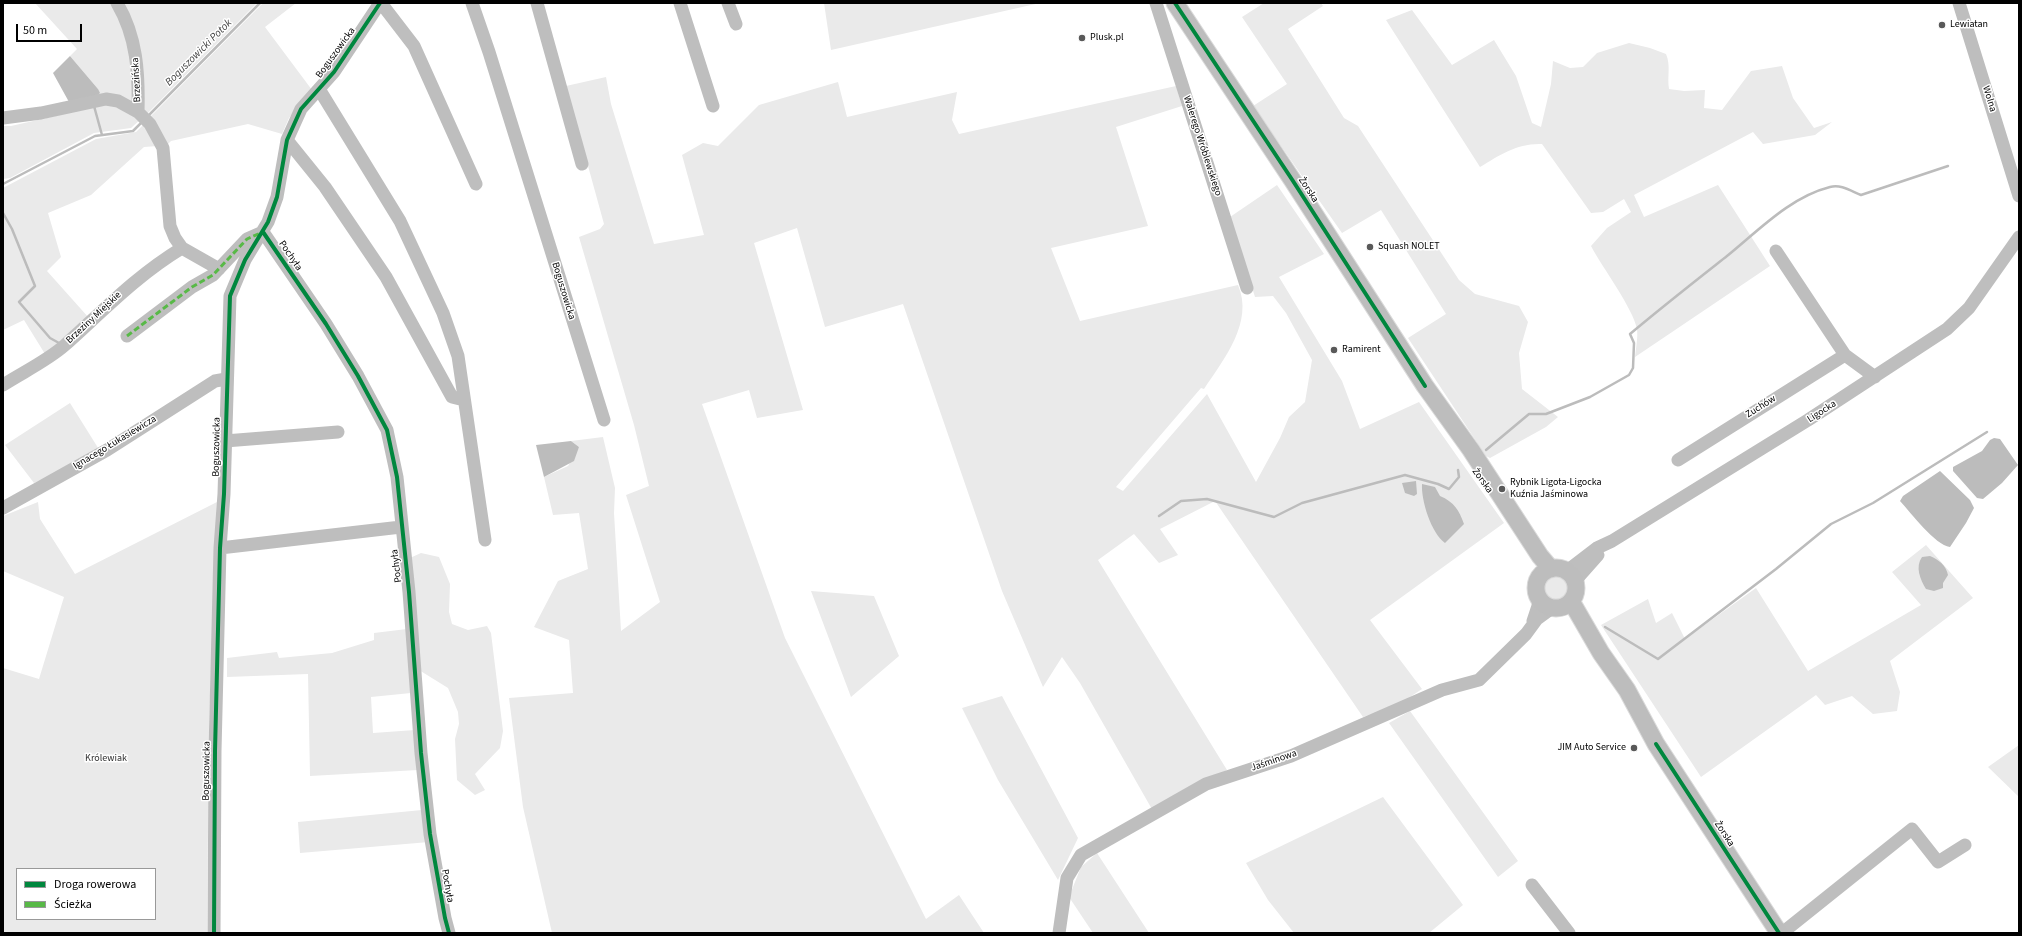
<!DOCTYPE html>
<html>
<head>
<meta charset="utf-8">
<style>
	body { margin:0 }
	#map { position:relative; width:2022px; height:936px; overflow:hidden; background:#fff; font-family:"Source Sans 3",sans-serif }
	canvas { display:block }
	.frame { position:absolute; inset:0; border:4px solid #000; pointer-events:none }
	.legend { position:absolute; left:16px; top:868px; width:140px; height:52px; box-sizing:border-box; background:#fff; border:1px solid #999; margin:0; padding:5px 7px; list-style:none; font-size:12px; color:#000 }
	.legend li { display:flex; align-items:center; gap:8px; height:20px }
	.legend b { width:20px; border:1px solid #999 }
	.scale { position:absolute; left:16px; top:24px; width:66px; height:18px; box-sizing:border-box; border:2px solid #000; border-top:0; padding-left:5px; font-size:12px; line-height:14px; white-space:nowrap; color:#000; -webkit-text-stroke:3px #fff; paint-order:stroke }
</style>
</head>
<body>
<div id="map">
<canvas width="2022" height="936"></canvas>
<div class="frame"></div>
<ul class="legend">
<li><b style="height:5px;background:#00873e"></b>Droga rowerowa</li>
<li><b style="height:5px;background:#58b947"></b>Ścieżka</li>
</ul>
<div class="scale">50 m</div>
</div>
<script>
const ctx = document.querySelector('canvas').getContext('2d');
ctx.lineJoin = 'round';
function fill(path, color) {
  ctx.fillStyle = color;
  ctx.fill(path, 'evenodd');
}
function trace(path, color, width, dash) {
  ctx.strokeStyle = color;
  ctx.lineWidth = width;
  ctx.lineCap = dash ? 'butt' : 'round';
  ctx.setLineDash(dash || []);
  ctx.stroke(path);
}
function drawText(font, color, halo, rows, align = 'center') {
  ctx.font = font + ' "Source Sans 3",sans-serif';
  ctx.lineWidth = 3;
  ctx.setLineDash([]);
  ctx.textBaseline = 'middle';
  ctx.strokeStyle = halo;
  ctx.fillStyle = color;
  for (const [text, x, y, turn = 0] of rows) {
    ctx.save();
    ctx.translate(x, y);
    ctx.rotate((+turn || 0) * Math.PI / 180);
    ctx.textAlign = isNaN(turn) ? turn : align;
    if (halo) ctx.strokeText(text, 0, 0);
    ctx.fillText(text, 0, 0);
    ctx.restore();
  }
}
fill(new Path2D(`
	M35,3H260L258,5L256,4L146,115L134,105L94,98L98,89L70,56L77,49Z
	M263,3H296L265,27L312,90L289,118L282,134L248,124L171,141L167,145L149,118Z
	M824,3H1040L831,50Z
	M1264,3H1321L1323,6L1288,29L1344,118L1358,126L1459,280L1475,294L1519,306L1528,322L1519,353L1522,389L1558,417L1546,427L1490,458L1486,456L1408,338L1446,314L1381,210L1342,233L1253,106L1287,84L1242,17Z
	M1412,10L1452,65L1494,40L1516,76L1532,123L1541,127L1551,84L1553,61L1570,68L1583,67L1597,53L1629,43L1650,48L1666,54C1671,65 1667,77 1669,89L1684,91L1705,90L1704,108L1722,110L1751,71L1782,66L1793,98L1814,128L1832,122L1815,135L1763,144L1753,132L1634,195L1644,217L1718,185L1770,266L1635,357C1636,348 1638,338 1637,329C1633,308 1602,267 1591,246L1607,228L1631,212L1624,199L1603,212L1591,213L1542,144C1517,143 1500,155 1480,167L1386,20Z
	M606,77L611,104L654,244L704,235L682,155L703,143L718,146L759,105L838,82L847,117L957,92L952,120L959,134L1176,86L1182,106L1116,127L1148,226L1051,248L1080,321L1238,285C1254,322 1224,359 1204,389L1201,388L1116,487L1123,491L1207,394L1256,482L1280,438L1289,417L1305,402L1312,360L1286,313L1273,296L1255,297L1230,217L1277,185L1324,254L1279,277L1342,381L1360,429L1419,402L1504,523L1370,620L1422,689L1398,705L1363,717L1215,501L1160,529L1178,555L1159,563L1134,534L1098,560L1227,770L1153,811L1080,683L1062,657L1043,687L1002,591L903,304L825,327L797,228L754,243L803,410L757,418L749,390L702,404L785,638L926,919L959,895L984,933H552L523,807L509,698L573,693L569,640L534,627L558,581L588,569L579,513L553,515L544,477L568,466L579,447L571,441L603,437L615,488L614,513L621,631L660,602L626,495L649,486L634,425L579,237L600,229L604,224L566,86Z
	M104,103L119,106L141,119L131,128L94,133L10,178L3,179V126H11L73,112Z
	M145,123L158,146L144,147L91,195L48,213L61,257L47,271L89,318L45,354L24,320L3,330V188L96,139L136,132Z
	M70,403L100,451L34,483L5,445Z
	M38,502L40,519L75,574L217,502L209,723L207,933H3V668L39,679L64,597L3,571V516ZM17,869H155V919H17Z
	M1926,545L1973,598L1890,661L1900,692L1897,711L1873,714L1852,696L1825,705L1816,695L1701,777L1601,625L1648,599L1656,623L1672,613L1685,639L1756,588L1808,671L1921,605L1892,572Z
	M421,553L439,557L450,584L449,612L452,624L468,630L487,626L491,633L503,731L500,748L475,774L485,790L475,795L457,780L455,739L459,724L458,712L448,688L419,670L410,558Z
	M1542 588a14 14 0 1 1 28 0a14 14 0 1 1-28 0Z
	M811,591L874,596L899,656L851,697Z
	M407,629L411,693L371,697L373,733L415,730L418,770L310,776L308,674L227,677V658L277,652L279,658L332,653L374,640V633Z
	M1002,696L1078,838L1058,880L998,780L962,708Z
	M1410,711L1518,861L1498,877L1389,723Z
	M2019,745V797L1988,767Z
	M1383,797L1463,905L1429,933H1294L1268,900L1246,863Z
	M422,810L429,842L300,853L298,822Z
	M1097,853L1149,933H1093L1069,897L1081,867Z`), '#eaeaea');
fill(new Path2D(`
	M70,56L98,89L100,93L94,98L69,102L53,73Z
	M1994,438L2000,439L2018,465L2002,483L1983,499L1977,498L1953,471V467L1982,451L1990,440Z
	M571,441L579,447L574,461L544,477L536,445Z
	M1940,471L1970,500L1974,508L1966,523L1950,547C1935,545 1911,513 1900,501L1903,496Z
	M1416,481L1417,494L1414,496L1405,493L1402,483Z
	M1422,484L1435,487L1440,496C1454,502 1459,510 1464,524L1445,543C1431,533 1421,500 1422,484Z
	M1930,556C1939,560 1946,565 1948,575L1943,583V588L1934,591L1926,589C1920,579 1915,567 1922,557Z`), '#bcbcbc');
trace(new Path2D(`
	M94,106L102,135
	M149,115L260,3
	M3,184L95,136L133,131L142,122
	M3,213L12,229L35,286L19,302L50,338L59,343
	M1486,450L1529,414H1546L1590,397L1629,375L1633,368L1634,343L1630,334C1662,307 1694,282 1727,256C1758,231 1790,197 1830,187C1841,184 1851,191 1861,195L1948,166
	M1159,516L1181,501L1207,499L1274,517L1302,503L1405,475L1438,484L1449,489L1459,477L1458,470
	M1605,627L1658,659L1776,569L1831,524L1873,503L1987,432`), '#bcbcbc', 2.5);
const major = new Path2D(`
	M1175,3L1293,181L1425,386L1471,450L1540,556L1551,569
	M1536 588a20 20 0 1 1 40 0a20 20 0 1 1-40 0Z
	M1571,601L1601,653L1627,690L1656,744L1779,933`);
trace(major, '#dbdbdb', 19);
trace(new Path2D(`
	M117,3C137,37 139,73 138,112
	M381,3L414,46L476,184
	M472,3L489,52L604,420
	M537,3L582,164
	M680,3L713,106
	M728,3L736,24
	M1156,3L1247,288
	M1959,3L2019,196
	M319,89L400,221L443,313L458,356L485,540
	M3,118L41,113L106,99L118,101L138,112L150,124L163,148L170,226L175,238L182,248L219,269
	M287,140L325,187L386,277L452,397L464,400
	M263,232L326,324L358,376L387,430L397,477L409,592L421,753L430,834L445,918L449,933
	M1776,251L1845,355L1875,377
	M127,336L192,287L213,275L247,239L263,232
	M3,385C23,372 47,361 65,345C104,310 136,276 182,248
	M225,441L338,432
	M1678,460L1845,355
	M3,508L107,450L215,381L226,379
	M220,548L401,527
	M1567,571L1597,548L1612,541L1808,420L1947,329L1969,308L2019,237
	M1575,581L1598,555
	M1533,621L1540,600
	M1532,885L1569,933
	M214,933L215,751L220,548L224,494L230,296L245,260L268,222L277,197L287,140L301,109L334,72L380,3
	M1059,933L1067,878L1081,855L1206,784L1291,756L1442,690L1479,680L1526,634L1537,619L1552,608
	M1782,933L1912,829L1938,862L1965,845`), '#bebebe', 13);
trace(major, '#bdbdbd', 17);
trace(new Path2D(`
	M127,336L192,287L213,275L247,239L263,232`), '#58b947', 3, [6, 3]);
trace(new Path2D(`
	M1175,3L1293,181L1425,386
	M263,232L326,324L358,376L387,430L397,477L409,592L421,753L430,834L445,918L449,933
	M1656,744L1779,933
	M214,933L215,751L220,548L224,494L230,296L245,260L268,222L277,197L287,140L301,109L334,72L380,3`), '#00873e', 4);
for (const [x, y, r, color] of [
	[1942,25,4,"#595959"],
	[1082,38,4,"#595959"],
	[1370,247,4,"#595959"],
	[1334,350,4,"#595959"],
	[1502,489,4,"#595959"],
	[1634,748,4,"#595959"]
]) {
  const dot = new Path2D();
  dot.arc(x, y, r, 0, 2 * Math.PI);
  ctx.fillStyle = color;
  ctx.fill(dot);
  trace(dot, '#fff', 1.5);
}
drawText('10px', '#000', '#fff', [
	["Lewiatan",1950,25],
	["Plusk.pl",1090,38],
	["Squash NOLET",1378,247],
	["Ramirent",1342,350],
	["Rybnik Ligota-Ligocka",1510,483],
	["Kuźnia Jaśminowa",1510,495],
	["JIM Auto Service",1626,748,"right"]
], 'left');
drawText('10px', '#000', '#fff', [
	["Boguszowicka",336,53,-54],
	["Brzezińska",137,80,-93],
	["Wolna",1989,99,73],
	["Walerego Wróblewskiego",1202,146,72],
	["Żorska",1308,190,57],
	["Pochyła",290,256,56],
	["Boguszowicka",563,291,73],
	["Brzeziny Miejskie",94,318,-43],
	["Zuchów",1761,407,-32],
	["Ligocka",1822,412,-33],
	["Ignacego Łukasiewicza",115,443,-31],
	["Boguszowicka",217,447,-89],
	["Żorska",1482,481,54],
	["Pochyła",397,566,-97],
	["Jaśminowa",1274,761,-19],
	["Boguszowicka",207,771,-89],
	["Żorska",1724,834,57],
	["Pochyła",447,886,80]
]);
drawText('10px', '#303030', '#fff', [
	["Królewiak",106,759]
]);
drawText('italic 11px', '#414141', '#fff', [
	["Boguszowicki Potok",199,53,-45]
]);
</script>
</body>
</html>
